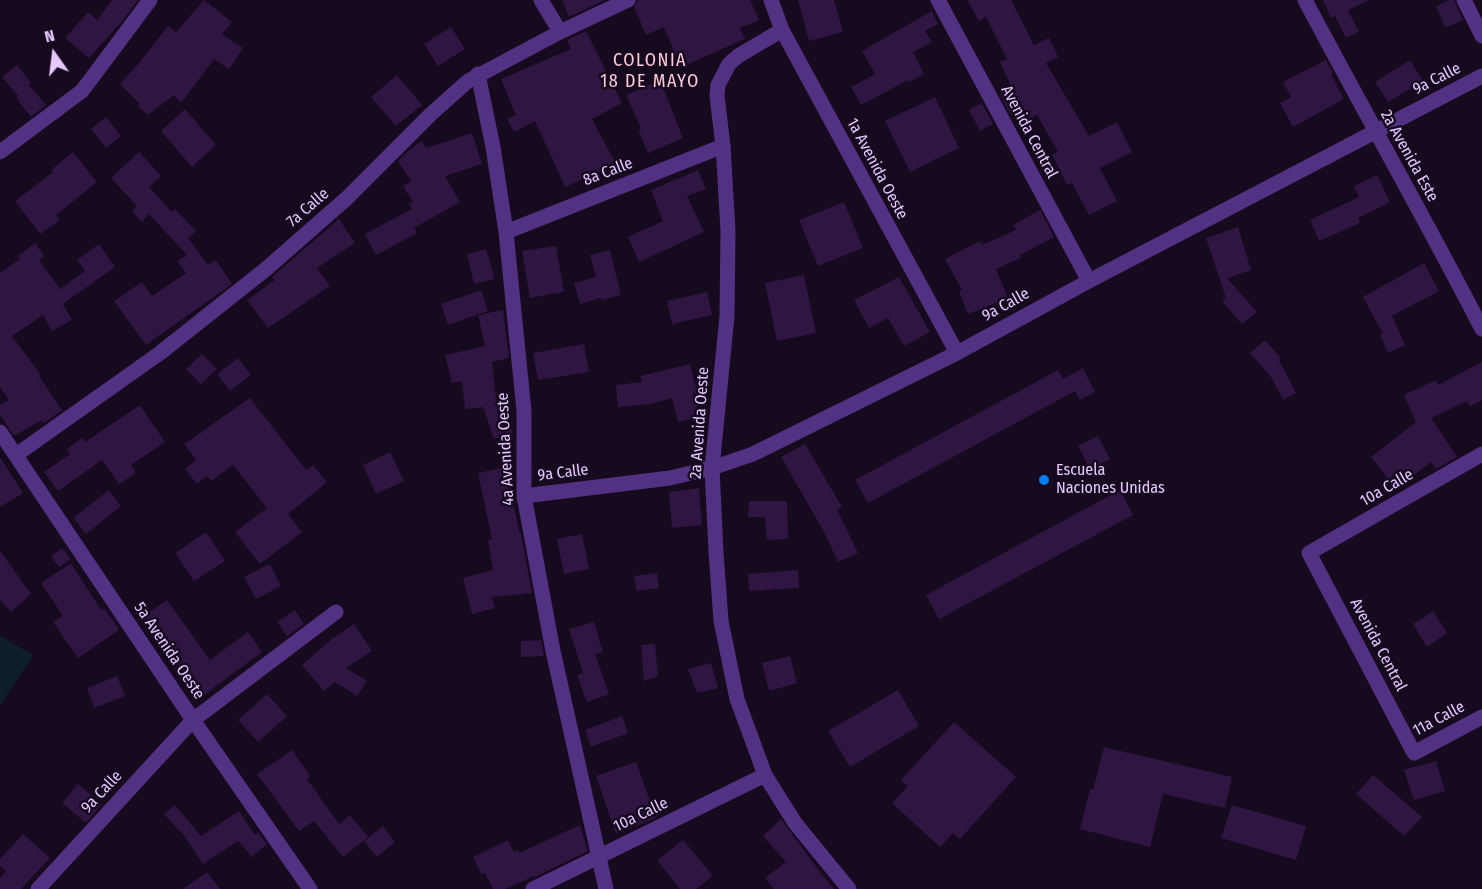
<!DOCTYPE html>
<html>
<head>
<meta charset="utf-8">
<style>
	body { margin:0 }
	#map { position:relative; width:1482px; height:889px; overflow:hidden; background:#160a1f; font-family:"Fira Sans Condensed",sans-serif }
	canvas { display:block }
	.north { position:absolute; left:24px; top:24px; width:60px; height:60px; -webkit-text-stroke:4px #160a1f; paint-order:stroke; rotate:346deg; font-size:16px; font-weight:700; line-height:24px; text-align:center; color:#e4c8ff }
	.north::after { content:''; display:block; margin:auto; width:21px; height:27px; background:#e4c8ff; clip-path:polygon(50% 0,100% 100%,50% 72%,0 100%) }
</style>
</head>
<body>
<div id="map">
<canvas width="1482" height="889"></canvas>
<div class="north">N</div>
</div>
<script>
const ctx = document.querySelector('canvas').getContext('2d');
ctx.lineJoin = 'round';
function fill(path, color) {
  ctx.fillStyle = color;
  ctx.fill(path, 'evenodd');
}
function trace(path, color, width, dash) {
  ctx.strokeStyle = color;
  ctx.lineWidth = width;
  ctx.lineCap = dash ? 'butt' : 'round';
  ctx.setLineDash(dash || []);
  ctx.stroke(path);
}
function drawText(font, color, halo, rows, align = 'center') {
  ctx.font = font + ' "Fira Sans Condensed",sans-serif';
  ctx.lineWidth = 5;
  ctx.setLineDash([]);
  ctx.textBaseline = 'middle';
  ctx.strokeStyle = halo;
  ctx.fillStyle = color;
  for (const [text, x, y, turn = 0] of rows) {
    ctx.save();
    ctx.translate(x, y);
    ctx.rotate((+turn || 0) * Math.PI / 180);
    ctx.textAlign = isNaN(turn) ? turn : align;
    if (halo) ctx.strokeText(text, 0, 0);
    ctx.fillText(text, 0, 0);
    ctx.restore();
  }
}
fill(new Path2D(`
	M0,636L33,655L0,706Z`), '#0d1f29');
fill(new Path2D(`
	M112,0H138L123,20L89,58L65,38L88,12L97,20Z
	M204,0L232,22L222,34L243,48L229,69L214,59L181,103L174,95L148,115L138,106L140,104L120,84L139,63L168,26L176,32Z
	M562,0H605L569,17Z
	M638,0H750L759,20L740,28L745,39L681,67L664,27L646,35L634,7Z
	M798,0H834L843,32L809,41Z
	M967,0H1011L1034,45L1049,38L1058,57L1046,63L1089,136L1117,122L1132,152L1100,168L1117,201L1089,215L1072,183L1067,185L1052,155L1058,152L1037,115L1026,121L1021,110L1011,115L1000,95L1009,90L1008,88L1011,86L1000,62L1007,59L986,17L979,21Z
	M1323,0H1369L1348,10L1359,32L1346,38L1335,16L1331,18Z
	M1449,0H1454L1463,20L1445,28L1436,6Z
	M932,11L938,24L925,31L932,42L913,52L924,74L909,82L908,80L861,105L851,87L875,74L862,51Z
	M451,27L465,49L438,66L424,44Z
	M586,31L622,103L592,119L616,164L565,187L535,121L514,132L507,119L516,115L501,79L571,49L567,40Z
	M1326,60L1333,73L1331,74L1344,99L1293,127L1280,103L1291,97L1283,82Z
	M1410,60L1423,81L1388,102L1375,82Z
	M17,65L31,83L29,85L46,105L31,117L16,98L18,96L2,77Z
	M397,75L422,105L396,126L371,97Z
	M660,80L683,138L648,153L638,130L641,128L626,95Z
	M935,97L959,148L910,172L885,121Z
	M982,103L993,124L980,131L969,110Z
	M185,109L216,145L192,167L161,131Z
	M106,117L121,136L106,148L91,129Z
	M472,133L482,164L445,176L460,202L414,228L417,233L376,255L365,234L412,209L409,204L413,202L403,186L411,181L398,161L409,150L422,141L426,148Z
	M73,152L97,182L56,215L60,220L40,234L15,201L53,172L51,170Z
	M139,152L161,176L149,187L172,212L175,209L196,231L188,238L208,265L216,260L232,284L146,345L114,301L142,282L152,296L186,273L177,261L187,255L149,214L142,222L132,211L137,206L111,178Z
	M698,170L706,189L687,196L704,232L639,262L628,237L663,221L651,190Z
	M1377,175L1390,202L1358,218L1360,223L1319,241L1310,220L1359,197L1354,186Z
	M844,202L863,248L818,266L799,220Z
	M1040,210L1054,237L1020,255L1021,258L996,269L1008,298L968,314L959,292L962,290L945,259L980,241L982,245L1016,230L1013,225Z
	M339,219L355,243L317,268L330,286L268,328L247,300L275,280L272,277Z
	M1238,227L1251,270L1227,278L1257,312L1242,324L1222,301L1226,298L1206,238Z
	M35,243L44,256L39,260L60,289L85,271L77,260L99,244L115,267L63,304L72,320L52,331L43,315L12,336L41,375L39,376L62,410L44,423L42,420L14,436L0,415V405L9,400L0,387V273L20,259L18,256Z
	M556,246L564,292L530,298L522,251Z
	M486,249L495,279L474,284L467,254Z
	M610,250L621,295L601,300L600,298L580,304L574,283L596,277L590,255Z
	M1424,263L1439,291L1392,316L1405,345L1388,353L1380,335L1383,334L1363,297Z
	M804,275L816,333L777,341L765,283Z
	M899,277L930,332L904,346L888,318L869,328L854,300Z
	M481,290L488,311L448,325L441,304Z
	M707,292L712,315L672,324L667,301Z
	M503,310L509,358L492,362L498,417L507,414L513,433L494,439L483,407L465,409L462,381L452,383L445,355L485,346L478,315Z
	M1265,340L1281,358L1279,360L1296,393L1283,400L1271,377L1250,353Z
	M584,344L589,372L538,380L533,353Z
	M202,354L217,369L201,384L186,369Z
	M238,358L251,375L230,391L217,374Z
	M1482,362V400L1470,406L1467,401L1431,418L1457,457L1436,469L1431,462L1396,489L1371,457L1416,422L1404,395L1436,380L1438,385Z
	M690,364L697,393H693L699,417L678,422L672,398L651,404L618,407L616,385L642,382L640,376Z
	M1083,368L1095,392L1080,400L1075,391L868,503L855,480L1058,370L1063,379Z
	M250,398L306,470L313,465L327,482L288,514L302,532L260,564L235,532L267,508L233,465L211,481L207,476L197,484L185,469L196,460L184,444Z
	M140,405L165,442L131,465L136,473L119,484L102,460L58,491L44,472L70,454L67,449L82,438L85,442Z
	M1098,436L1110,459L1090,469L1078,446Z
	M805,444L842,507L837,510L858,553L838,562L824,532L781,457Z
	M390,452L404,481L376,494L363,465Z
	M0,457L23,493L0,507Z
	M505,467L520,534L521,533L532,593L492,597L495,608L472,614L463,578L493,570L488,540L492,539L478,473Z
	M699,488L702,525L672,528L669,492Z
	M109,490L121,506L86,534L73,518Z
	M1120,490L1133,515L939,619L926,595Z
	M749,501H787L788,539L767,540L765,517H748Z
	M206,532L225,561L194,581L175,553Z
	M582,534L589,569L564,574L557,539Z
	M62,548L71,559L59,567L51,556Z
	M0,551L31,594L11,612L0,600Z
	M71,563L101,610L104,608L119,630L78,658L53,622L63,616L41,583Z
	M270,564L281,586L256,599L244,577Z
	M798,570L799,588L749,591L748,574Z
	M657,573L659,588L637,591L634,576Z
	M167,600L210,660L248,632L262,652L197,700L174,669L177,667L141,618Z
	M295,610L304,624L287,636L277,622Z
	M1433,611L1447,633L1427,647L1413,624Z
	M594,622L603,652L595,654L609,694L587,702L577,675L583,673L569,629Z
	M354,624L372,651L346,668L367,681L357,696L335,682L324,691L302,665L333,638Z
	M541,640L544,656L521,657V641Z
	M655,644L658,676L644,681L641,645Z
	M790,656L797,683L769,691L762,663Z
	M711,663L718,688L697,693L688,669Z
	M117,676L125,696L94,708L87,688Z
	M898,690L919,726L850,767L828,731Z
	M267,694L287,716L258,742L238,720Z
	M622,716L628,733L591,747L585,730Z
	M954,722L1016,777L960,839L953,833L940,847L892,803L908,786L901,780Z
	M1104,747L1232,777L1225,808L1163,794L1150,847L1080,829L1090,789L1093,790Z
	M292,750L310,776L307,779L339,824L350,815L368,837L343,857L314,821L299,831L257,774Z
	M1436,761L1445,791L1414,800L1404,770Z
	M636,762L656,818L616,834L596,776Z
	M1373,775L1422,817L1404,836L1356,794Z
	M78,784L102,804L86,823L62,803Z
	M175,805L201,836L239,811L255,835L258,832L267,844L252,857L238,841L203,864L181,831L180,832L164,814Z
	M1232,805L1306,826L1296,860L1221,838Z
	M781,819L820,872L834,889H774L765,878L786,862L763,836Z
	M580,825L588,851L535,877L534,876L505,889H493L485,873L481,874L473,857L508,840L514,852L518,850L519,853Z
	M383,826L395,842L377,857L364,841Z
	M23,834L50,858L21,889H0V878L6,871L0,866V859Z
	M683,840L713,876L696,889H680L657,860Z
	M207,872L220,889H183Z`), '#2f1541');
trace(new Path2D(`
	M541,0L560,32
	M938,0L1089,281
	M1305,0C1363,110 1425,218 1482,329
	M1464,0L1482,36
	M782,30L957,353
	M478,74L493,147L506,232L524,411V496L553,651L606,889
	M0,152L82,91L150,0
	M506,232L723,146
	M0,432L193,720L310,889
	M1482,454L1309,553L1414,753L1482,717
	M16,455L160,353L266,269L347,198L431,114L468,81L560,32L628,0
	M524,496L670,478L712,468L753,454L957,353L1089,281L1482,76
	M38,889L193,720L336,612
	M533,889L765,775`), '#533182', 15);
trace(new Path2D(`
	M771,0L782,30L738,56L729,64L718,85L717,96L723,146L728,231L727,316L712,468L716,552L721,621L737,699L765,775L795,823L849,889`), '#533182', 15);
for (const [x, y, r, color] of [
	[1044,480,6,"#007ef3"]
]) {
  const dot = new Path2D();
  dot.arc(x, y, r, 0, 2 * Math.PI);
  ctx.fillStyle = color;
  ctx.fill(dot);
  trace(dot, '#160a1f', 2);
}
drawText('16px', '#e4c8ff', '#160a1f', [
	["9a Calle",1437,79,-27],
	["Avenida Central",1029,132,62],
	["2a Avenida Este",1409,156,61],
	["1a Avenida Oeste",877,169,62],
	["8a Calle",608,172,-21],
	["7a Calle",308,208,-41],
	["9a Calle",1006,305,-29],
	["2a Avenida Oeste",700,423,-86],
	["4a Avenida Oeste",506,449,-93],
	["9a Calle",563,473,-7],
	["10a Calle",1387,488,-30],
	["Avenida Central",1378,645,62],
	["5a Avenida Oeste",169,651,56],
	["11a Calle",1439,719,-28],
	["9a Calle",102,792,-47],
	["10a Calle",641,815,-26]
]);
drawText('16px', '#e4c8ff', '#160a1f', [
	["Escuela",1056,471],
	["Naciones Unidas",1056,489]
], 'left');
ctx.letterSpacing = '1.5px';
drawText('18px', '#ffcad8', '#160a1f', [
	["COLONIA",650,61],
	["18 DE MAYO",650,82]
]);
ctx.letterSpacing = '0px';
</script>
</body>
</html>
